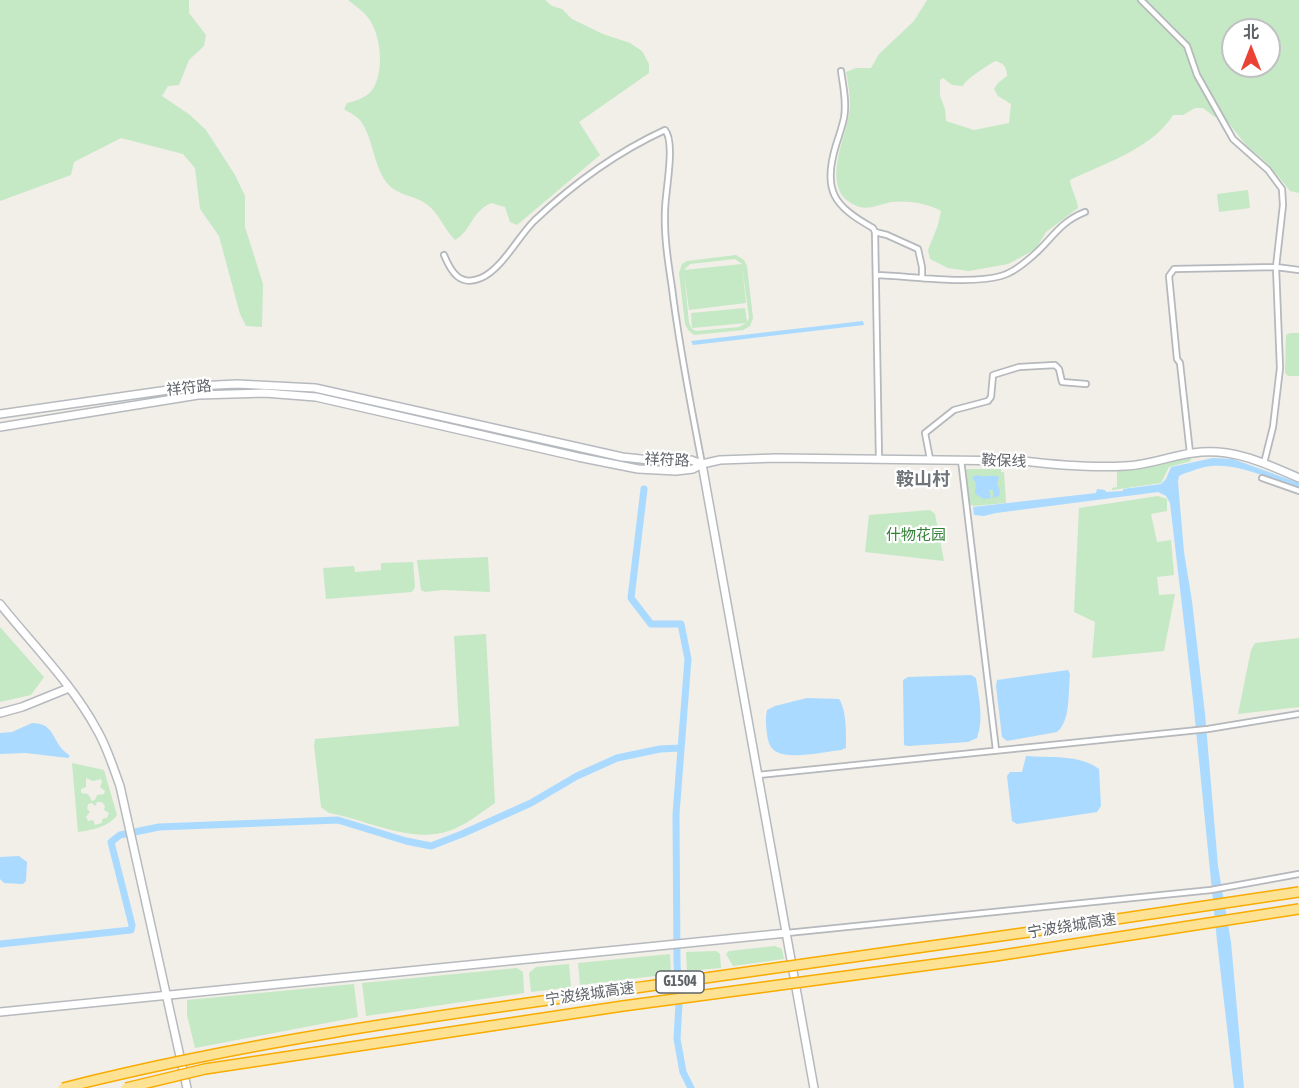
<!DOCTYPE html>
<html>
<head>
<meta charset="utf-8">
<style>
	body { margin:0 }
	#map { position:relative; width:1299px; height:1088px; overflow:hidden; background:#f1efe8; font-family:"Asap Condensed","Noto Sans SC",sans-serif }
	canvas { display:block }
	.north { position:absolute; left:1221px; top:18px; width:60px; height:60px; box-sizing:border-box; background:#fff; border:2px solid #bfc1c3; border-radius:50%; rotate:0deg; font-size:16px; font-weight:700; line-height:24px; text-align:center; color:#5f6368 }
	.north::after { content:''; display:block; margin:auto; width:21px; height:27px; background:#ea4335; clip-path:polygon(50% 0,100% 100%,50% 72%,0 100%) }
</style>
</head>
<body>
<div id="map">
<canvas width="1299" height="1088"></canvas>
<div class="north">北</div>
</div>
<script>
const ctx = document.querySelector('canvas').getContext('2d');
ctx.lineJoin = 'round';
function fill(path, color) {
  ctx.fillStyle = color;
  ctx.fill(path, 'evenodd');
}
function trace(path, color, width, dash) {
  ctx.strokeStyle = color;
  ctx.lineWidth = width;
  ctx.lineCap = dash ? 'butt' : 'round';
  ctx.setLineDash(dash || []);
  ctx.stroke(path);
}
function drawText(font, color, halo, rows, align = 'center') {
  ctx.font = font + ' "Asap Condensed","Noto Sans SC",sans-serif';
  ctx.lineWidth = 4.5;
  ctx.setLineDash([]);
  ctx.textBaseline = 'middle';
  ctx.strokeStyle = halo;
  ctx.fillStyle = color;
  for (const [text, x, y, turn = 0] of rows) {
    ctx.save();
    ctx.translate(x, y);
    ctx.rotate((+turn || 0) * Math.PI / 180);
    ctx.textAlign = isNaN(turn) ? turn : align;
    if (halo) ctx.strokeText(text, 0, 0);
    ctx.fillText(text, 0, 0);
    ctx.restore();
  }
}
fill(new Path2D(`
	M0,0H189V13L206,35L204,46L189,60L179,85L168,86L162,96L190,115L206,130L235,175L245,196V227L263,284L262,327L246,326L240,314L219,236L200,209L195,168L183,154L121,138L74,162L71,175L0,201Z
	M348,0H545L552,6L562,9L572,19L603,34L630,43L642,51L649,64V73L579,122L600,155L517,225L510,222L505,207L491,203C470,213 473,229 455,240C445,230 440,216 430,207C415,193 396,198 384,179C373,161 373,140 362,123C359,117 350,113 344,109L347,103C356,101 369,97 374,87C384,69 381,36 369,19C365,12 355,6 348,0Z
	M927,0H1299V193L1290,191L1268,164L1246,145L1226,120L1215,117L1203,108H1195L1183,115H1173C1153,148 1105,163 1070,180C1071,190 1077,198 1078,208L1046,232L1036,249L1008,264L969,271L948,268L930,259L928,250L938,225L941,211C928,203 906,200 891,202C873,206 865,213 848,201C821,180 850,131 850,104C850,94 848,83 846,72L856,68H871L879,54L914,21ZM1233,30H1269V66H1233ZM995,61C1005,64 1006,66 1007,76L998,83L994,89L998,96L1011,104L1009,123L974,130L946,121L945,109L940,96V80L943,78L952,85L963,86C966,79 987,66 995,61Z
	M1248,190L1250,208L1219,212L1217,194Z
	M736,255L744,260L747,266L753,318L750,326L743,330L694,335L688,330L685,324L679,273L682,264L687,261ZM735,259L742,264L684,270L690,264ZM742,265L749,318L747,322L745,308L691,313L692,328L746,323L739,327L696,331L692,329L689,323L684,272L689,310L746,303Z
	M1290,333H1299V376H1288L1285,373L1286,335Z
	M1190,455L1191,461L1169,467L1161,483L1112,490V488L1117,487V469L1151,466Z
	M966,469H1001V472H1004L1006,503L974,506L969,504Z
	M1158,496L1167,499V511L1151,514L1157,542L1171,540L1174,575L1157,577L1159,595L1175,594L1164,651L1092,658L1095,622L1074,612L1079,508Z
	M930,510L935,514L944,561L865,552L869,515Z
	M488,557L490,592L442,590L425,592L421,590L417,560Z
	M413,562L415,587L412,592L326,599L323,568L354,566L355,572L381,570V563Z
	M0,627L44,677L31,695L0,702Z
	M486,634L495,803C483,811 470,822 456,828C416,847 369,820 329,813L321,807L314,745L315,739L459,726L454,636Z
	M1299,638V707L1238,714L1251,650L1255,643Z
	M72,763L104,770L117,815C109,827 91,830 78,832ZM86,778L93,781L101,779L102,782L100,787L105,791L104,794L97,795L95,800L92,801L88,794L81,793V789L86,787ZM97,802H102L105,806L104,810L109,813L107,818L102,819V823L95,825L93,820L88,821L86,817L90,812L87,809L88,804L92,803L95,806Z
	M775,946L782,949L784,959L733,966L726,954L729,951Z
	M716,951L720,954L721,968L687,971L686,952Z
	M670,954L671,974L580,985L578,963Z
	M569,964L571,987L531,992L529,973L536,967Z
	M517,968L523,972L524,993L366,1016L362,983Z
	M354,984L358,1017L195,1048L187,1015V1000Z`), '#c5e8c5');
fill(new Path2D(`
	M863,321L864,325L693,345L691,341Z
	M1213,458L1233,459L1299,483V488C1271,480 1241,463 1211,466C1201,467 1192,471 1183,474L1179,476L1178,482L1184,552L1192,601L1205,714L1218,866L1231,942L1244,1088H1234L1217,941L1193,700L1170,503L1166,496L1158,492L996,513L984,516L974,515L973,507L1096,493L1097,489L1105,490L1106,492L1123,491V489L1161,484L1166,479L1171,467Z
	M976,475C986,478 993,474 999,477L997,484L1000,490L999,496L993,498V490H989L991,498L984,499L975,494L976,483L972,478Z
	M1068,670L1070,674C1068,691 1071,721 1057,732L1007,741L1002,737L996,686L997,680Z
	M971,675L976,678C979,699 984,718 977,738L968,742L908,746L904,745L903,680L908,677Z
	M807,698L839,699C847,711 846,734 846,748L841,750C824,752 789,760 775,751C769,747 768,740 767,734C766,726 765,718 767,710L775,706Z
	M32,723C53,723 52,738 63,750C65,752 68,754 70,756L68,758L26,753L0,754V733L12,732Z
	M1026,756C1049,758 1080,754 1099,769L1101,806L1097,812L1017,824L1012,821L1007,776L1010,772H1022Z
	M19,856L27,862L26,881L23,884L4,883L0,879V857Z`), '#aadaff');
trace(new Path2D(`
	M644,489L631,598L651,624H681L688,659L676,814L677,962L679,1004L677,1039L683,1072L691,1088
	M0,944L131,930L132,925L111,842L120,835L159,827L338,820L406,841L431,846L462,834L531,803L577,776L617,758L660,749L681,748`), '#aadaff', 7);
const street = new Path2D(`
	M1141,0L1187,46L1197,75L1233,139L1268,170L1282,189L1283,205L1276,267L1280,368L1273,427L1264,463
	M841,71C843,86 847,102 844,118C842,127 839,136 836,145C822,191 834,206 873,228L875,232L879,459
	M875,232L887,235L918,249L922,267V276
	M444,255C451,272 460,287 481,278C502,269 518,237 534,221C574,183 615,153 665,130C676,143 665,192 665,211C664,236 668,262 672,288C679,347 691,405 702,464
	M876,275C911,276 969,285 1001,276C1012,273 1021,266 1029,259C1051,242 1057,223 1085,212
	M1190,453L1180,363L1177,359L1169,276L1174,269L1276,267L1299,270
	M930,459L925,433L954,410L988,401L991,397L993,375L1019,367L1055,365L1059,369L1062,382L1086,384
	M961,460L996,750
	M1262,478L1299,491
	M758,775L1208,729L1299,714
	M787,933L1211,890L1299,874`);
const secondary = new Path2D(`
	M0,414L196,386L237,384L315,388L622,457L659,461L691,460L702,464
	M0,427L198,395L265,393L316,397L578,457L638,469L676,471L693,469L702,464L720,460L776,458L1023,461C1057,465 1091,468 1125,466C1149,465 1170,456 1193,453C1231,447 1265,463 1299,478
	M702,464L814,1088
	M0,604C32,644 73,685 97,730C107,747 113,767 120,786L187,1088
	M0,713L22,707L69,688
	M0,1012L787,933`);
trace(street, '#b5b8bc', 8);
trace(secondary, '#b6babf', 10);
trace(street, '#fff', 4.5);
trace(secondary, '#fff', 7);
const highwayBridge = new Path2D(`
	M63,1088C264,1037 471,1011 677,982C884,954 1092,923 1299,892
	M126,1088L205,1069L623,1006L996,956L1299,909`);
trace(highwayBridge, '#f9ab00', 12, []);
trace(highwayBridge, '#fde293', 9);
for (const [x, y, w] of [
	[680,982,48]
]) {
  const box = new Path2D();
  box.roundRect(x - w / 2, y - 11, w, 22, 4.5);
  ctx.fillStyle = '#fff';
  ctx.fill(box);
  trace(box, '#5f6368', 1.5);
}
drawText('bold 14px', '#5f6368', null, [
	["G1504",680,982]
]);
drawText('15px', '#5f6368', '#fff', [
	["祥符路",189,388,-6],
	["祥符路",667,460,3],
	["鞍保线",1004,461,2],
	["宁波绕城高速",1072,926,-9],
	["宁波绕城高速",590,994,-8]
]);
drawText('15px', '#348238', '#fff', [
	["什物花园",916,535]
]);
drawText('bold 18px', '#70757a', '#fff', [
	["鞍山村",923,479]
]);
</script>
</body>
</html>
